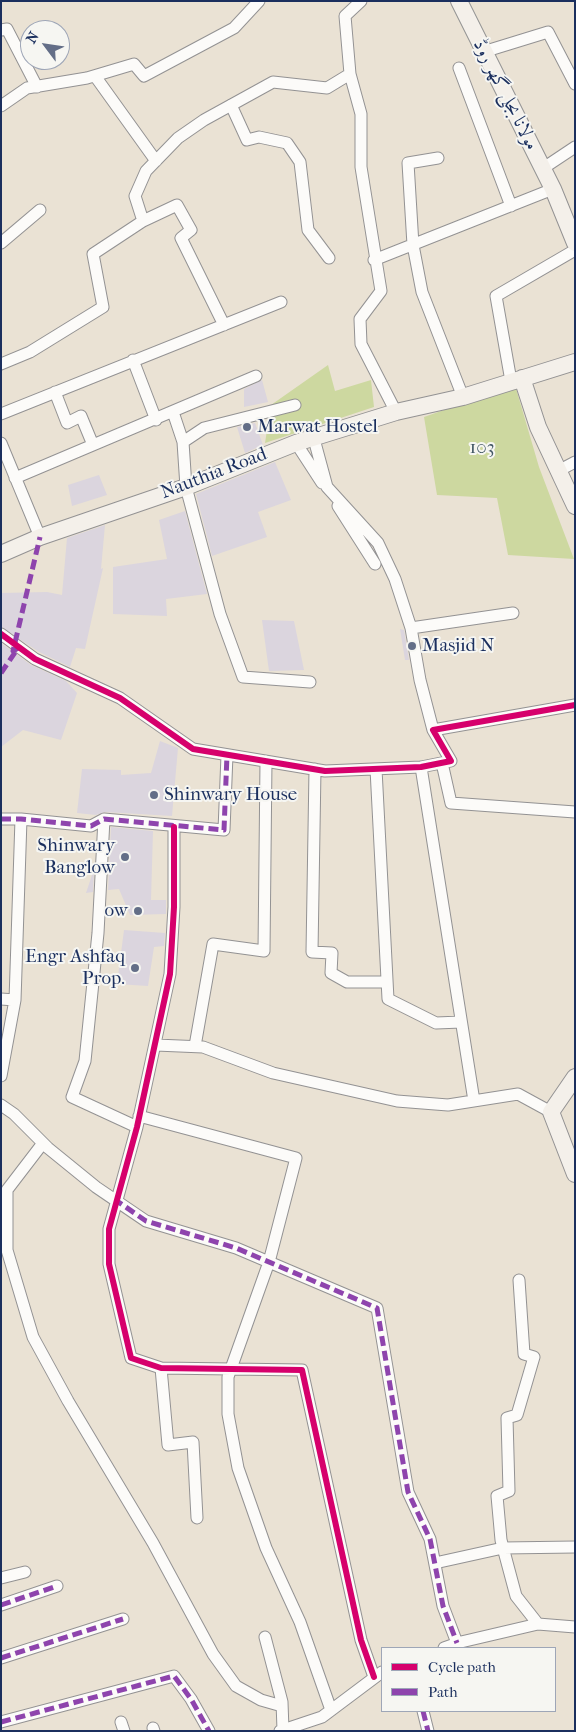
<!DOCTYPE html>
<html>
<head>
<meta charset="utf-8">
<style>
	body { margin:0 }
	#map { position:relative; width:576px; height:1732px; overflow:hidden; background:#eae2d4; font-family:"IM FELL French Canon",serif }
	canvas { display:block }
	.frame { position:absolute; inset:0; border:2px solid #1b2f5e; pointer-events:none }
	.legend { position:absolute; left:381px; top:1647px; width:175px; height:65px; box-sizing:border-box; background:#f6f6f2; border:1px solid #9ea6b7; margin:0; padding:6px 9px; list-style:none; font-size:15px; color:#1b2f5e }
	.legend li { display:flex; align-items:center; gap:10px; height:25px }
	.legend b { width:25px; border:1px solid #9ea6b7 }
	.north { position:absolute; left:20px; top:20px; width:50px; height:50px; box-sizing:border-box; background:#f6f6f2; border:1px solid #9ea6b7; border-radius:50%; rotate:301deg; font-size:14px; font-weight:700; line-height:20px; text-align:center; color:#1b2f5e }
	.north::after { content:''; display:block; margin:auto; width:18px; height:22px; background:#636e87; clip-path:polygon(50% 0,100% 100%,50% 72%,0 100%) }
</style>
</head>
<body>
<div id="map">
<canvas width="576" height="1732"></canvas>
<div class="frame"></div>
<ul class="legend">
<li><b style="height:6px;background:#d6006c"></b>Cycle path</li>
<li><b style="height:6px;background:#8e44ad"></b>Path</li>
</ul>
<div class="north">N</div>
</div>
<script>
const ctx = document.querySelector('canvas').getContext('2d');
ctx.lineJoin = 'round';
function fill(path, color) {
  ctx.fillStyle = color;
  ctx.fill(path, 'evenodd');
}
function trace(path, color, width, dash) {
  ctx.strokeStyle = color;
  ctx.lineWidth = width;
  ctx.lineCap = dash ? 'butt' : 'round';
  ctx.setLineDash(dash || []);
  ctx.stroke(path);
}
function drawText(font, color, halo, rows, align = 'center') {
  ctx.font = font + ' "IM FELL French Canon",Amiri,serif';
  ctx.lineWidth = 4;
  ctx.setLineDash([]);
  ctx.textBaseline = 'middle';
  ctx.strokeStyle = halo;
  ctx.fillStyle = color;
  for (const [text, x, y, turn = 0] of rows) {
    ctx.save();
    ctx.translate(x, y);
    ctx.rotate((+turn || 0) * Math.PI / 180);
    ctx.textAlign = isNaN(turn) ? turn : align;
    if (halo) ctx.strokeText(text, 0, 0);
    ctx.fillText(text, 0, 0);
    ctx.restore();
  }
}
fill(new Path2D(`
	M328,365L335,391L371,380L374,407L265,443L271,405Z
	M515,385L539,467L574,559L508,555L497,498L437,495L424,417Z`), '#cdd8a0');
fill(new Path2D(`
	M262,380L268,402L244,407V389Z
	M255,423L263,445L245,453L237,427Z
	M275,462L291,500L258,512L267,537L212,556L196,494Z
	M99,475L107,495L72,506L68,485Z
	M185,511L207,594L166,599L167,616L113,614V567L167,559L159,520Z
	M105,525L101,569L103,568L85,649L76,648L70,667L39,652L1,627V593L47,592L62,595L67,538Z
	M262,620L294,621L304,670L269,671Z
	M400,629L404,630L409,660H405Z
	M1,643L31,665L66,681L77,693L61,740L23,730L1,747Z
	M160,741L178,748L172,816L105,812L96,815L77,813L82,769L121,770V775L151,773Z
	M111,827L153,831L151,900H166V914L130,915L119,889L108,890Z
	M94,869L93,892L86,893Z
	M124,930L165,933L164,946L154,947L148,986L117,984Z`), '#dbd5de');
const street = new Path2D(`
	M1,30L7,29L37,87
	M483,52L548,32L575,84
	M459,68L511,206
	M350,74L361,114V167L381,291L360,319L361,344L396,412
	M95,76L156,161
	M231,105L247,140L259,137L287,143L300,162L308,230L329,258
	M1,106L27,88L87,78L134,64L144,76L234,28L259,1
	M438,158L408,163L413,245L422,292L463,397
	M542,169L575,147
	M143,221L177,205L191,230L181,238L224,325
	M1,243L40,210
	M374,260L553,189
	M133,360L156,420
	M1,364L30,352L103,307L93,254L143,221L135,196L146,171L178,138L204,120L273,82L327,88L350,74L345,16L361,1
	M511,381L496,296L575,250
	M55,392L67,423L81,416L93,445
	M173,412L183,442L186,487L220,614L243,677L310,682
	M1,414L281,302
	M314,439L327,487L378,543L395,579L411,628L420,680L433,730
	M183,442L204,428L295,405
	M1,443L40,537
	M296,443L322,483
	M558,471L575,462
	M15,478L256,376
	M338,506L375,564
	M411,628L513,613
	M1,634L35,659L120,698L193,749L325,771L421,767L451,761L433,730L575,705
	M442,763L451,803L575,812
	M421,767L474,1101
	M315,769L312,952L332,953L331,973L347,982H387
	M376,769L388,999L436,1023L461,1022
	M1,819H21L91,826L104,819L224,830L227,755
	M104,819L98,933L85,1061L72,1097L137,1127
	M174,827V907L170,974L137,1127L109,1229V1264L131,1358L161,1368L302,1370L361,1640L374,1677
	M1,999L15,1000
	M156,1045L203,1047L273,1073L397,1101L448,1105L518,1094L551,1112
	M195,1046L213,944L264,951L266,761
	M1,1076L15,1000L21,819
	M1,1105L14,1114L48,1148L96,1187L146,1221L236,1248L377,1308L408,1492L430,1539L443,1606L457,1643
	M139,1116L296,1158L269,1262L228,1377V1414L238,1468L266,1548L300,1622L331,1710
	M43,1143L7,1190V1250L33,1337L68,1401L153,1543L213,1654L236,1686L261,1700L282,1706
	M519,1280L524,1354L534,1357L517,1415L507,1418L509,1491L497,1496L501,1540L516,1596L538,1624
	M161,1368L168,1445L193,1442L197,1518
	M435,1563L503,1548L575,1547
	M1,1578L25,1572
	M1,1605L57,1586
	M265,1637L282,1702L283,1730
	M444,1648L461,1642L538,1624L575,1627
	M1,1658L123,1619
	M423,1711L428,1731
	M1,1722L174,1676L191,1699L209,1731
	M121,1722L124,1731
	M153,1728L154,1731
	M280,1731L322,1717L382,1672`);
const secondary = new Path2D(`
	M459,1L553,189L575,243
	M522,378L538,427L575,506
	M1,554L40,537L186,487L296,443L396,412L463,397L575,362
	M575,1077L551,1112L575,1174`);
trace(street, '#939293', 13);
trace(secondary, '#939293', 18);
trace(street, '#fcfbf9', 11);
trace(secondary, '#f4f0ea', 16);
trace(new Path2D(`
	M1,673L18,648L13,651L40,537
	M1,819H21L91,826L104,819L224,830L227,755
	M118,1197L117,1201L146,1221L236,1248L377,1308L408,1492L430,1539L443,1606L457,1643
	M1,1605L57,1586
	M1,1658L123,1619
	M423,1711L428,1731
	M1,1722L174,1676L191,1699L209,1731`), '#8e44ad', 5, [10, 5]);
trace(new Path2D(`
	M1,634L35,659L120,698L193,749L325,771L421,767L451,761L433,730L575,705
	M174,827V907L170,974L137,1127L109,1229V1264L131,1358L161,1368L302,1370L361,1640L374,1677`), '#d6006c', 6);
for (const [x, y, r, color] of [
	[247,427,5,"#636e87"],
	[412,646,5,"#636e87"],
	[154,795,5,"#636e87"],
	[125,857,5,"#636e87"],
	[138,911,5,"#636e87"],
	[135,968,5,"#636e87"]
]) {
  const dot = new Path2D();
  dot.arc(x, y, r, 0, 2 * Math.PI);
  ctx.fillStyle = color;
  ctx.fill(dot);
  trace(dot, '#f6f6f2', 2);
}
drawText('19px', '#1b2f5e', '#f6f6f2', [
	["مولانا بجلی گھر روڈ",505,95,63],
	["Nauthia Road",214,474,-21]
]);
drawText('19px', '#1b2f5e', '#f6f6f2', [
	["Marwat Hostel",257,427],
	["Masjid N",422,646],
	["Shinwary House",164,795],
	["Shinwary",115,846,"right"],
	["Banglow",115,868,"right"],
	["ow",128,911,"right"],
	["Engr Ashfaq",125,957,"right"],
	["Prop.",125,979,"right"]
], 'left');
drawText('19px', '#425764', '#f6f6f2', [
	["103",482,448]
]);
</script>
</body>
</html>
